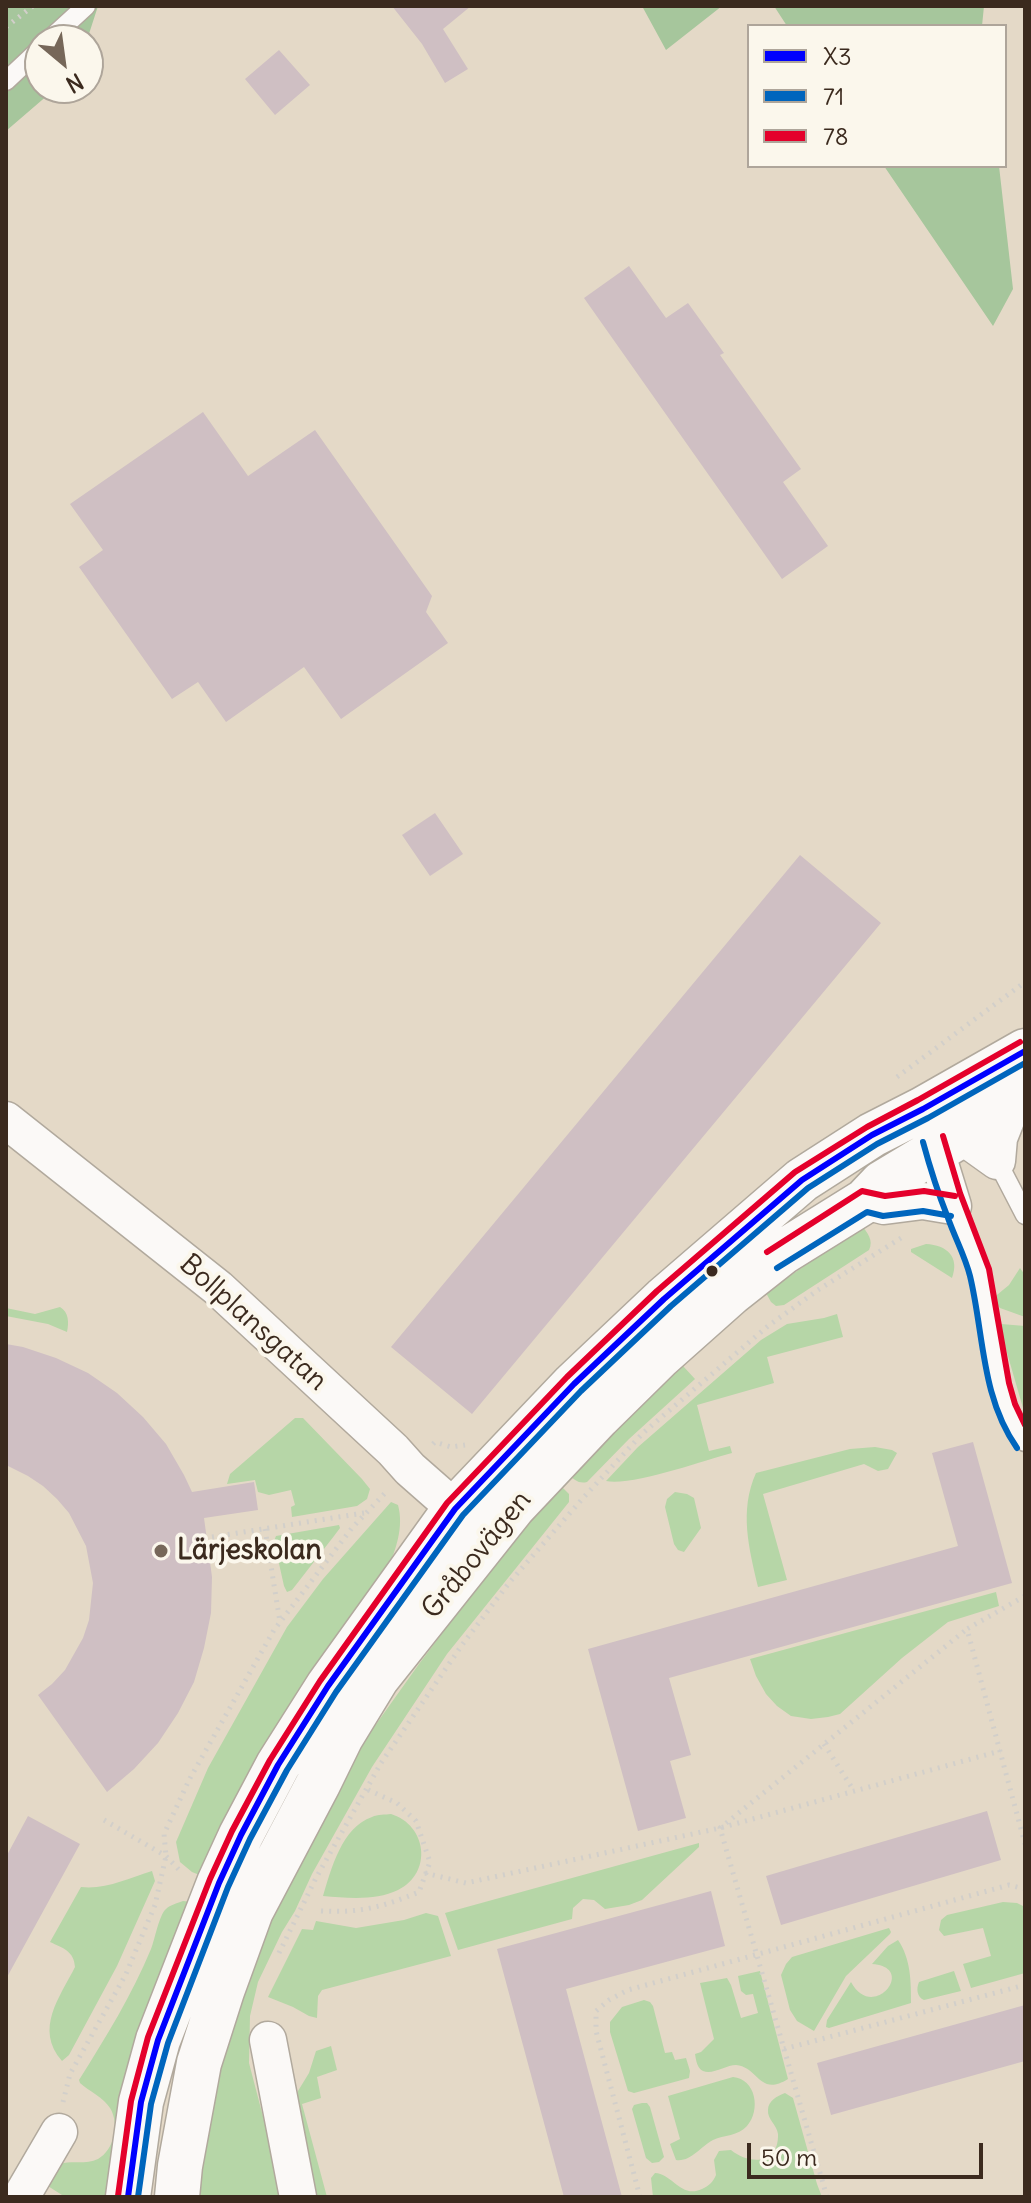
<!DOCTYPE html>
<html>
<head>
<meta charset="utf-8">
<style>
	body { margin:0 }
	#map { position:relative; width:1031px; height:2203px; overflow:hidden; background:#e4d9c7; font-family:Delius,sans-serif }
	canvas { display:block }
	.frame { position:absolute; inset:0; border:8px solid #3b2a1e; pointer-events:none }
	.legend { position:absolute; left:747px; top:24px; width:260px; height:144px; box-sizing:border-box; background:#fbf7ec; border:2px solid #aea59a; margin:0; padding:10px 14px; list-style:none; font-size:24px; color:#3b2a1e }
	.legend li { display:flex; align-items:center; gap:16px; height:40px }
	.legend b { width:40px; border:2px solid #aea59a }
	.north { position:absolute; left:24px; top:24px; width:80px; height:80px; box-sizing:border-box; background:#fbf7ec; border:2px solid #aea59a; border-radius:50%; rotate:151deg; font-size:22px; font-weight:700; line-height:32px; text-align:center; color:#3b2a1e }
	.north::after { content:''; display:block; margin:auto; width:28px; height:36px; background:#766759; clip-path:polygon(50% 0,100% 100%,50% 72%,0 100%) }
	.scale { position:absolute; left:747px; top:2143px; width:236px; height:36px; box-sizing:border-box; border:4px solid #3b2a1e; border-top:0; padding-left:10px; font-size:24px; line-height:28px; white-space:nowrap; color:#3b2a1e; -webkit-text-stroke:6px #fbf7ec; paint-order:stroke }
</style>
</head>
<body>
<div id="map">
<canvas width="1031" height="2203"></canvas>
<div class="frame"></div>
<ul class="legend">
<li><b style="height:10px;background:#00f"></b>X3</li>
<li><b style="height:10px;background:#0065bd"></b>71</li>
<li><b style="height:10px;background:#e4002b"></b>78</li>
</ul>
<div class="north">N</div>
<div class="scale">50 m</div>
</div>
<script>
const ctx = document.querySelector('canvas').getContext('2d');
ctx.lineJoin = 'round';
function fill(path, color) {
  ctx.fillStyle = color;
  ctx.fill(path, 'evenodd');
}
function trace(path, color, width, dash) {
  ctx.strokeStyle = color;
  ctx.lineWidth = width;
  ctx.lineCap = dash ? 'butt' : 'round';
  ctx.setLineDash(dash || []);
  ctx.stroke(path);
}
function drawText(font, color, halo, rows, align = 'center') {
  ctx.font = font + ' Delius,sans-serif';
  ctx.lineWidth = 8;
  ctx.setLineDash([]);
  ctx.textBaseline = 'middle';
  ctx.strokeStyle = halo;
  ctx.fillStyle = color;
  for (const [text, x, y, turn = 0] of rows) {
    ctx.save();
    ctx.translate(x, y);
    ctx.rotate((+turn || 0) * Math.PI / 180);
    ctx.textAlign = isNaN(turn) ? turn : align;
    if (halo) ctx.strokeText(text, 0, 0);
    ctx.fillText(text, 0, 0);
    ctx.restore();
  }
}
fill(new Path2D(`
	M862,1225C867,1233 874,1240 869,1250L784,1305L776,1306L771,1302L766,1293Z
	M926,1244C947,1245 960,1257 952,1278L911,1252V1249Z
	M1020,1268L1025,1275V1317L1000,1308L992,1299L1009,1285Z
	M60,1307C69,1312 69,1323 67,1332L48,1324L6,1316V1308L35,1314Z
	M837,1314L843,1337L767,1357L774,1383L697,1405L709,1451L730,1446L732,1453C702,1461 633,1486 606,1481L638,1447L761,1340L787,1324L824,1318Z
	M1001,1324L1025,1326V1415L999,1325Z
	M683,1366L695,1379L629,1439L587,1482C579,1484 574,1480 568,1474L630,1413Z
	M295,1418H303L362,1479L370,1489L367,1499L357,1506L292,1517L291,1507L295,1505L291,1490L269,1495L258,1492L255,1480L227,1484L230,1474Z
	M875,1447L892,1450L897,1453L888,1469L878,1471L864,1464L763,1494L787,1580L758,1587C749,1548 739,1511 756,1473L850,1449Z
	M554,1479L569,1494V1502L447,1654L372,1767L312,1874L295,1911L282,1932L258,1982L250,2016L249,2063L284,2197H193L198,2148L248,1955L352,1758L419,1664L531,1515Z
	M675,1492L687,1494L694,1498L701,1528L684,1552L678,1550L674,1544L665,1507L667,1499Z
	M391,1502L398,1505C404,1527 396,1550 387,1570L202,1876L192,1872L180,1862L176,1842L208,1768L287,1627L323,1579Z
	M339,1525L340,1528L334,1536L292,1590L287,1592L284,1586L274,1541L276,1536Z
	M996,1592L999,1606L948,1622L902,1658L840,1714L828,1717L811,1719L791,1716L777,1706L766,1694L756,1676L750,1659Z
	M391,1814C427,1825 433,1873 398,1890C376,1901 347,1898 323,1896C331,1869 342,1827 372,1817C378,1814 385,1815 391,1814Z
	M699,1843V1847L642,1900L629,1905L605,1909L594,1900L583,1899L573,1908L572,1919L458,1950L445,1913Z
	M152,1871L155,1881L117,1966L69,2055L62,2061C34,2029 60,1997 75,1967C74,1951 63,1948 50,1942L81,1887C105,1890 129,1878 152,1871Z
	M183,1901L192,1902L115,2197H61L62,2195L40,2181C46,2175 52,2167 60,2164C72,2160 86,2165 98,2159C114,2150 120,2124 110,2108C104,2098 89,2091 80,2083L79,2080C106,2037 132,1995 151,1949C155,1939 159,1915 166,1909C170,1905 178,1903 183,1901Z
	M1003,1902L1017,1903L1025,1907V1973L971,1988L963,1964L991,1956L983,1928L944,1936L939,1930L941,1920L947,1915Z
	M426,1913L438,1916L451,1956L322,1990L318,1996L317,2018L309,2016L293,2007L268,1997L302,1929L313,1930L316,1921L356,1928L404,1920Z
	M889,1928L891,1932L890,1934L846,1976L814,2031L797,2021L790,2010L781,1975L786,1964L792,1957Z
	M898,1940C911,1959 911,1982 911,2003L829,2028L826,2027L827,2020L851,1982C873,2023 918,1967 872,1964L888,1946Z
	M760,1971L788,2079C759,2097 759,2067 736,2065C726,2065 713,2075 703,2071C697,2068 696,2060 695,2054L701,2052L714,2039L700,1983L727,1978L731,1985L741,2018L758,2013L753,1994L746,1995L741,1991L738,1976Z
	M954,1971L961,1991L924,2000C917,1997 916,1989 919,1982Z
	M644,2000L650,2002L653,2006L665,2053L672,2052L675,2060L686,2058L690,2071L689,2078L634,2093L628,2091L610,2032V2022L622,2007Z
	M331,2046L337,2070L317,2077L321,2098L302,2104L327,2197H317L293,2105L298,2091L309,2073L316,2051Z
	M733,2077C756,2079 761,2110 747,2126C738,2136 724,2135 713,2140C700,2147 691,2162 676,2160L670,2144L680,2139L668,2096Z
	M785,2093L793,2098L817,2184L822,2197H653L651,2178L655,2173C673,2174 681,2199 702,2189C709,2186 713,2182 716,2175L714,2160L719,2151L731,2150C749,2165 779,2165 778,2134C777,2125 767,2119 768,2110C768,2101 777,2096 785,2093Z
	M642,2103H647L650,2107L664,2157L659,2162L652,2163L646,2158L632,2109L634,2105Z`), '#b6d6a7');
fill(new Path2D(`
	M6,6H98L87,40H40V88H56L6,131Z
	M642,6H722L666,50Z
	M774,6H984L982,26H787Z
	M884,166H999L1013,289L993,326Z`), '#a6c69c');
fill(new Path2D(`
	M392,6H471L443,29L468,69L445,83L422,44Z
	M279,50L310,85L275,115L245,79Z
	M629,266L666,318L688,303L724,353L720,355L801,469L783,482L828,546L782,579L584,298Z
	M203,412L248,476L315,430L432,596L426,612L448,643L341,719L304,667L226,722L198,682L172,699L79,567L103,550L70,504Z
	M435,813L463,854L430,876L402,835Z
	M800,855L881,923L472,1414L391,1347Z
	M6,1344L23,1347L56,1358L88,1373L117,1393L143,1417L166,1444L184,1475L192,1492L254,1482L258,1510L204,1518L212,1577L211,1613L204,1648L194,1682L178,1713L158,1743L134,1769L107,1792L38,1695L52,1684L65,1670L83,1638L89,1620L93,1583L86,1546L69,1513L57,1499L43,1486L28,1476L6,1465Z
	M973,1442L1012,1583L669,1678L691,1755L670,1761L686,1818L638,1831L588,1649L958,1546L932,1453Z
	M987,1811L1001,1860L781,1925L766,1876Z
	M28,1816L80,1844L6,1979V1857Z
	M711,1891L725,1946L566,1989L622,2197H564L497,1949Z
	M1025,2005V2061L831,2115L817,2063Z`), '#cfbfc3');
const lane = new Path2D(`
	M49,40L86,6
	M6,81L40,49
	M997,1161L1025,1215
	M953,1206C963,1228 975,1252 980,1276C990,1322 994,1407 1025,1442`);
const street = new Path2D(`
	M6,1120L218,1288L393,1450L410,1469L476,1527
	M941,1121L997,1161L999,1138L1012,1105
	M865,1201L884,1206L923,1201L953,1206L928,1125
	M268,2040L298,2197
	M21,2197L59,2132`);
const secondary = new Path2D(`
	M128,2197L141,2102L158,2040L219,1883L241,1835L278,1765L328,1686L455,1509L574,1384L664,1299L802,1180L872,1135L923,1109L1025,1051
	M177,2197L180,2166L199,2063L222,1991L251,1911L318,1784L341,1737L377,1678L513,1507L598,1417L659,1357L731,1293L783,1252L865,1201L882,1183L1025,1097`);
trace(lane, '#b1a99d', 21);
trace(street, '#b1a99d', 39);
trace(secondary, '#b1a99d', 47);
trace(new Path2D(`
	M6,27L33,6
	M897,1077L1025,982
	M433,1444L435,1442L451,1447L465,1445
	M265,1529L280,1622
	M212,1537L364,1513
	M1025,1596L967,1629L1025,1844
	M824,1744L854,1791
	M104,1820L166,1856L182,1873
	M425,1873L466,1883L720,1828L1000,1751
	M321,1911C361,1913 382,1907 419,1892L430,1862L416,1821L397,1803L366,1789
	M279,1953L316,1878L381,1763L462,1645L509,1583L583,1498L643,1433L768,1326L818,1290L901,1238
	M784,2049L1025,1985
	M63,2102L70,2074L126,1974L155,1905L166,1856L164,1834L189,1780L274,1630L352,1528L387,1491
	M640,2197L596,2031V2011L609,2000L628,1990L1009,1885L1025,1889
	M827,2197L720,1828L967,1629`), '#d2cfca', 5, [2, 6]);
trace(lane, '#fbf9f7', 18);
trace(street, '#fbf9f7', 36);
trace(secondary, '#fbf9f7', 44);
trace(new Path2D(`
	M128,2197L141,2102L158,2040L219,1883L241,1835L278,1765L328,1686L455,1509L574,1384L664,1299L802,1180L872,1135L923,1109L1025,1051`), '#00f', 6);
trace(new Path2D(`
	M923,1142C930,1168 938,1193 948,1218C955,1238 965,1256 970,1276C984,1334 981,1397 1017,1448
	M777,1268L867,1212L883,1216L923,1211L951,1216
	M138,2197L151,2104L168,2043L228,1887L250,1839L287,1770L336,1692L463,1515L581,1391L671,1306L808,1188L877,1144L928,1118L1025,1063`), '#0065bd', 6);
trace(new Path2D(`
	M943,1136L960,1193L989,1269L1009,1383L1015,1404L1025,1425
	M767,1252L862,1191L885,1196L924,1191L955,1196
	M118,2196L131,2101L148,2037L210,1879L232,1831L270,1760L320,1681L447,1503L567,1377L657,1291L795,1172L867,1127L918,1100L1020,1042`), '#e4002b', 6);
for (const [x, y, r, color] of [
	[712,1271,7,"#3b2a1e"],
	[161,1551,8,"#766759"]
]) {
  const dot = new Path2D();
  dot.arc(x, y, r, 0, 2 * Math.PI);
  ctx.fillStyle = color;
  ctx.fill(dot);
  trace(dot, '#fbf7ec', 3);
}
drawText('28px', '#3b2a1e', '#fbf7ec', [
	["Bollplansgatan",253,1323,42],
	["Gråbovägen",477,1555,-51]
]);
drawText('bold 28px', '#3b2a1e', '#fbf7ec', [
	["Lärjeskolan",177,1551]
], 'left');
</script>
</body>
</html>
